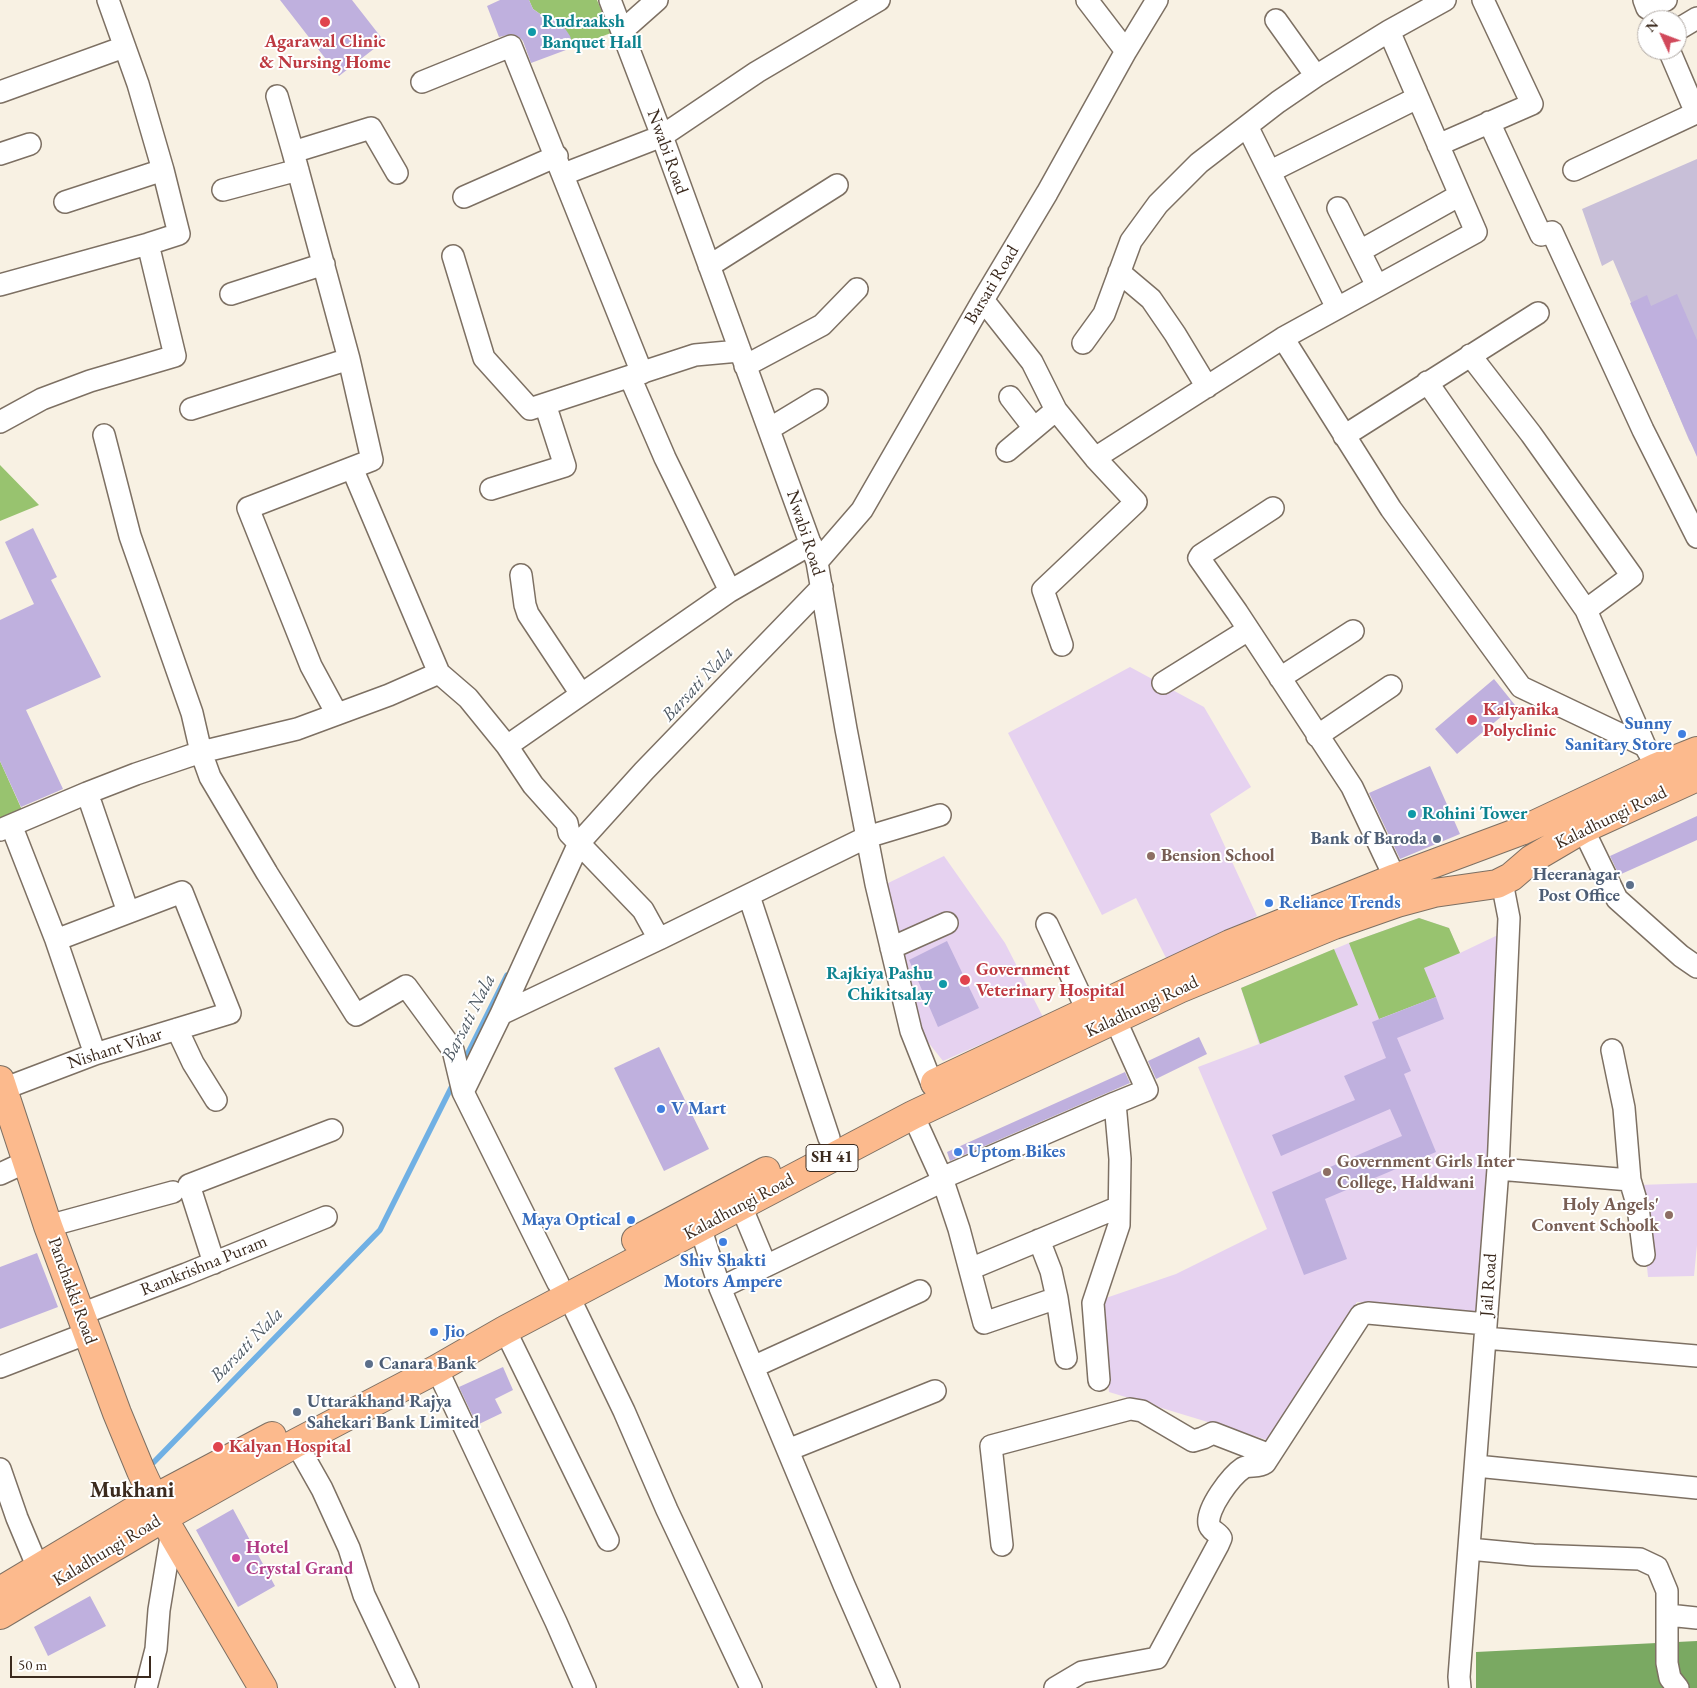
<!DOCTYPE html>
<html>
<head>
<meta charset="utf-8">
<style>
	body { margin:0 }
	#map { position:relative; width:1697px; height:1688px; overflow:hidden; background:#f8f1e3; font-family:"EB Garamond",serif }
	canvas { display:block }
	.north { position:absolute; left:1637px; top:10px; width:50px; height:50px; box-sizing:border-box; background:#fff; border:1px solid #b1aaa5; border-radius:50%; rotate:313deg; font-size:14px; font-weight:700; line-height:20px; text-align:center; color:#3b2a1e }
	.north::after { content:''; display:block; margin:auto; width:18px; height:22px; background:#d1495b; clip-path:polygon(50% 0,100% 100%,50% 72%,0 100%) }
	.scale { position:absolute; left:10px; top:1656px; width:141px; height:22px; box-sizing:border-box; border:2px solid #3b2a1e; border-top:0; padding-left:6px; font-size:15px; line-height:18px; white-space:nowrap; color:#3b2a1e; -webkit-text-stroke:4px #fff; paint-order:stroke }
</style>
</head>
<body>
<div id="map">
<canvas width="1697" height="1688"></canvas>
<div class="north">N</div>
<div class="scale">50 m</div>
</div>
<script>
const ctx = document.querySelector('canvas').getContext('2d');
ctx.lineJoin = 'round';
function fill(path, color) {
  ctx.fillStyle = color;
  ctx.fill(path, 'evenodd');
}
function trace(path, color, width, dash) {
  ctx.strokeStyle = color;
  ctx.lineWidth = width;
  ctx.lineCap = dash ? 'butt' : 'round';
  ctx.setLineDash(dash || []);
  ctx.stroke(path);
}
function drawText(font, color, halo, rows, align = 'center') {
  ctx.font = font + ' "EB Garamond",serif';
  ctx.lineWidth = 4;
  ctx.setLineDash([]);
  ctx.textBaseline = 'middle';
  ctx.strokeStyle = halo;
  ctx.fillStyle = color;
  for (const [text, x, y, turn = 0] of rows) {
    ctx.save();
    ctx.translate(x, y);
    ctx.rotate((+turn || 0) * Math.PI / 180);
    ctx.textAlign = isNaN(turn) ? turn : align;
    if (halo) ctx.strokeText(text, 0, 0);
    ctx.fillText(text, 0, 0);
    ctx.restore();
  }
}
fill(new Path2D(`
	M1130,667L1204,707L1251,787L1210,814L1257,916L1168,962L1136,898L1102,915L1008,733Z
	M944,856L1005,943L1043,1017L943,1061L920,1032L884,885Z
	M1419,918L1449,928L1460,953L1500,934L1492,1141L1476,1313L1357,1302L1267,1440L1109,1392L1100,1300L1176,1274L1267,1229L1198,1067L1259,1044L1241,988L1349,943Z
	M1697,1183V1245L1694,1276L1648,1277L1639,1185Z`), '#e6d2f0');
fill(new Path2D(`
	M1697,159V453L1689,440L1613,260L1602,266L1582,209Z`), '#c8bfd8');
fill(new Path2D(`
	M529,0H597L611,33L574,47L543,16L533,9Z
	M0,465L39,505L0,521Z
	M0,761L22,810L0,820Z
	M1419,918L1449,928L1460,953L1424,968L1436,997L1379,1019L1349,943Z
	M1334,949L1358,1005L1260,1044L1241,988Z`), '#98c36f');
fill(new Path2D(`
	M1697,1641V1688H1476V1652Z`), '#7aa962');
trace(new Path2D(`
	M463,1063L507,975
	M154,1462L380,1230L454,1082`), '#70b0e4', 5.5);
fill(new Path2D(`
	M280,0H352L384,41L339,76Z
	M500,0H529L533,9L543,16L555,19L564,27L570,36L574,47L531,63L523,41L519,37L512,34L499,37L487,6Z
	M1677,294L1697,340V457L1630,303L1647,295L1651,306Z
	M33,528L57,577L51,580L101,677L26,710L63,789L21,807L0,761V620L34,604L5,542Z
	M1494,679L1515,705L1457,754L1435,729Z
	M1430,766L1460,834L1400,859L1369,793Z
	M1697,816V840L1619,875L1610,856Z
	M947,941L979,1008L938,1027L909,960Z
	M1436,997L1444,1019L1397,1038L1411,1071L1404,1074L1436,1152L1325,1199L1347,1259L1304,1275L1272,1192L1402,1136L1390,1109L1281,1156L1272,1135L1355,1100L1344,1076L1386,1058L1372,1022Z
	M1199,1037L1207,1054L1156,1079L1148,1061Z
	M659,1047L709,1149L664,1171L614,1068Z
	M1125,1072L1130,1083L950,1161L947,1152Z
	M37,1253L58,1307L0,1329V1267Z
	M503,1367L513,1390L495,1399L502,1413L477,1425L459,1387Z
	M233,1509L275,1586L238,1607L196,1530Z
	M90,1596L106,1626L48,1656L34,1627Z`), '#bfb0de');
const minor = new Path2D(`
	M610,0L662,136L817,562L846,729L876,884L911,1031L932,1084
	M1087,0L1126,51
	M1644,0L1647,8L1666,0
	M1276,20L1316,76L1389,31L1445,0
	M1677,30L1697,18
	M622,31L657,0
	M422,82L511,46L642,373
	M0,92L124,47
	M277,96L293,152
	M1489,122L1541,235L1552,232L1643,430L1697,537
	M1247,126L1278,102L1316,76
	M1438,145L1532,104L1483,0
	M0,154L30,144
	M1574,170L1696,113L1669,50
	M1271,171L1417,98
	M564,174L662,136L757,72L879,0
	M223,190L298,170
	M464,197L557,156
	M65,202L163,170
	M1338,208L1377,286
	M1360,251L1460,195
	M453,256L484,358L530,409L695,355L739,351
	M709,266L837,185
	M1119,272L1151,299L1175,334L1207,387
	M0,285L148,244L179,234L163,170L138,84L108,0
	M231,294L324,264
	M983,300L1032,362L1056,410L1095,458L1283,338L1391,509L1521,687L1645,746L1657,767
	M1283,338L1476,232L1389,31
	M1083,343L1104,314L1131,241L1158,204L1199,163L1247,126L1337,308
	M1470,355L1531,434L1632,576L1586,610
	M745,366L822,325L857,289
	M630,377L665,458L730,591L811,544
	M1427,382L1586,610L1645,746
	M1010,397L1034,428
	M191,409L349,359
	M0,422L42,399L90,381L175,356L148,244
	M769,429L817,400
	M104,435L130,536L192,713L201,752L210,777L267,873L356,1015L406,986L453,1050L463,1092L501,1014L659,939
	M1344,436L1538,313
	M1007,451L1056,410
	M352,468L439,673
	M491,489L565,466L545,404
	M1273,508L1201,555L1199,558L1237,612L1352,787L1395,878
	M817,562L862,510L983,300L1047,193L1126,51L1157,0
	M521,575L525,605L528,614L581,694
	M1062,645L1043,590L1136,502L1095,458
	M1280,678L1353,631
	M1163,683L1248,630
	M337,714L311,666L248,508L372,460L349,359L293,152L371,128L397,173
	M1317,736L1391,686
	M507,746L730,591
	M91,804L128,912
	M1583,829L1617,899L1681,956L1697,967
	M0,830L87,793L136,774L201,752L297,729L389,695L439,673L468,698L507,746L533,785L567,823L569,833L643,910L659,939L867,837L940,815
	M15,835L56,940L95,1054
	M749,896L829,1138
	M1047,924L1087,1010
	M891,948L947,923
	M501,1014L579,843L644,771L822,587
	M177,1029L193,1063L216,1100
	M1612,1050L1624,1108L1630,1180L1638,1207L1644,1255
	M3,1089L95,1054L230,1013L182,892L56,940
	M463,1092L558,1283
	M913,1115L943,1181L959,1229L984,1323L1057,1298L1066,1358
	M1498,1169L1630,1180
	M0,1174L26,1162
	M942,1178L1115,1103
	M741,1206L766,1266
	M48,1226L173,1192
	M700,1227L720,1288L844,1585L889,1688
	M1039,1240L1051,1271L1057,1298
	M214,1263L189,1185L332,1130
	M970,1269L1119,1207
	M720,1288L943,1181
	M569,1297L624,1411L667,1510L751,1688
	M81,1314L186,1274L326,1217
	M505,1330L608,1540
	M1485,1338L1697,1356
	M0,1367L88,1333
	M753,1367L920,1291
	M437,1369L556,1622L585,1688
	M1099,1380L1093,1303L1119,1225L1120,1159L1115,1103L1147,1090L1115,1019
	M296,1443L322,1489L349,1548L364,1595L408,1688
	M788,1450L935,1391
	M1476,1466L1697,1488
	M0,1469L17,1518L38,1568
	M1002,1545L991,1446L1130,1409L1142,1411L1193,1441L1203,1438L1213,1433L1270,1455
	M1469,1549L1533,1555L1640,1559L1657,1567L1667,1591V1663L1670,1678L1678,1688
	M1668,1615L1697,1618
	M146,1688L156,1649L159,1610L172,1531
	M1055,1688L1082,1672L1157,1658L1218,1545L1221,1538C1218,1532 1210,1531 1209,1524C1206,1509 1231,1476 1243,1468C1250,1464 1258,1468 1265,1463L1361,1315L1368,1313L1486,1324
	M1460,1688L1459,1677L1498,1169L1509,918L1502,882`);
const major = new Path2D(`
	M0,1080L48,1226L117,1413L141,1471L163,1518L263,1688
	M935,1083L1230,944L1395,878L1521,831L1657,767L1697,751
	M636,1240L766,1171
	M0,1591L155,1498L272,1436
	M0,1615L163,1518L296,1443L437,1369L505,1330L913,1115L1179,989L1334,925L1397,903L1434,893L1497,884L1511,877L1532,859L1583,829L1697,777`);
trace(minor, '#7d7063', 24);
trace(major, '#7d7063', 30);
trace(minor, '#fff', 21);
trace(major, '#fcba8d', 28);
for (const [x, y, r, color] of [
	[325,22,6,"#e0444e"],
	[532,32,5,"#0f9aa8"],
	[1472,720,6,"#e0444e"],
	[1682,734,5,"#3f7fe0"],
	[1412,814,5,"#0f9aa8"],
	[1437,839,5,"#5c6f8a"],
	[1151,856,5,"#8d6e63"],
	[1630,885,5,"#5c6f8a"],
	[1269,903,5,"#3f7fe0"],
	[965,980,6,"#e0444e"],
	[943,984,5,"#0f9aa8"],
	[661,1109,5,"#3f7fe0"],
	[958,1152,5,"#3f7fe0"],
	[1327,1172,5,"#8d6e63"],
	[1669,1215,5,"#8d6e63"],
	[631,1220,5,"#3f7fe0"],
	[723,1242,5,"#3f7fe0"],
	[434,1332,5,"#3f7fe0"],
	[369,1364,5,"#5c6f8a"],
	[297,1412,5,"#5c6f8a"],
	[218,1447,6,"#e0444e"],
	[236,1558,5,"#d1479c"]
]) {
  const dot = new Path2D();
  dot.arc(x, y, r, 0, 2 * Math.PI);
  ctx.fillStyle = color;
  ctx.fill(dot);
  trace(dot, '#fff', 2);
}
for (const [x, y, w] of [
	[832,1158,52]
]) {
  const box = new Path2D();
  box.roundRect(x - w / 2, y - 13.5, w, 27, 4);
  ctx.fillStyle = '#fff';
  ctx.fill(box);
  trace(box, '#3b2a1e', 1);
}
drawText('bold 16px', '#3b2a1e', null, [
	["SH 41",832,1158]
]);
drawText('bold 18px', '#0d838f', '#fff', [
	["Rudraaksh",542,22],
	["Banquet Hall",542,43],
	["Rohini Tower",1422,814],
	["Rajkiya Pashu",933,974,"right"],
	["Chikitsalay",933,995,"right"]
], 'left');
drawText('bold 18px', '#be3a42', '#fff', [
	["Agarawal Clinic",325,42,"center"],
	["& Nursing Home",325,63,"center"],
	["Kalyanika",1483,710],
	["Polyclinic",1483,731],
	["Government",976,970],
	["Veterinary Hospital",976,991],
	["Kalyan Hospital",229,1447]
], 'left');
drawText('18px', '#3b2a1e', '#fff', [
	["Nwabi Road",667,152,70],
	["Barsati Road",992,285,-59],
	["Nwabi Road",805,533,72],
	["Kaladhungi Road",1611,818,-26],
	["Kaladhungi Road",1142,1007,-25],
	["Nishant Vihar",115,1049,-18],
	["Kaladhungi Road",739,1207,-28],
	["Ramkrishna Puram",204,1266,-22],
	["Jail Road",1489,1285,-86],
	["Panchakki Road",72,1291,70],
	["Kaladhungi Road",107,1551,-31]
]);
drawText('bold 18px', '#366cbe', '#fff', [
	["Sunny",1672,724,"right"],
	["Sanitary Store",1672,745,"right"],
	["Reliance Trends",1279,903],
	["V Mart",671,1109],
	["Uptom Bikes",968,1152],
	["Maya Optical",621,1220,"right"],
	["Shiv Shakti",723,1261,"center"],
	["Motors Ampere",723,1282,"center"],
	["Jio",444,1332]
], 'left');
drawText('bold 18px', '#4e5e75', '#fff', [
	["Bank of Baroda",1427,839],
	["Heeranagar",1620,875],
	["Post Office",1620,896],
	["Canara Bank",379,1364,"left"],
	["Uttarakhand Rajya",307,1402,"left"],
	["Sahekari Bank Limited",307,1423,"left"]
], 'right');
drawText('bold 18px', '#785e54', '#fff', [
	["Bension School",1161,856],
	["Government Girls Inter",1337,1162],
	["College, Haldwani",1337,1183],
	["Holy Angels'",1659,1205,"right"],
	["Convent Schoolk",1659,1226,"right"]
], 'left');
drawText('bold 18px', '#b23c85', '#fff', [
	["Hotel",246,1548],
	["Crystal Grand",246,1569]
], 'left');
drawText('italic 19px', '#4e5963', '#fff', [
	["Barsati Nala",698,684,-47],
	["Barsati Nala",469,1018,-63],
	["Barsati Nala",247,1345,-46]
]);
drawText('bold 22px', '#3b2a1e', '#fff', [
	["Mukhani",132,1491]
]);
</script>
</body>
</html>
